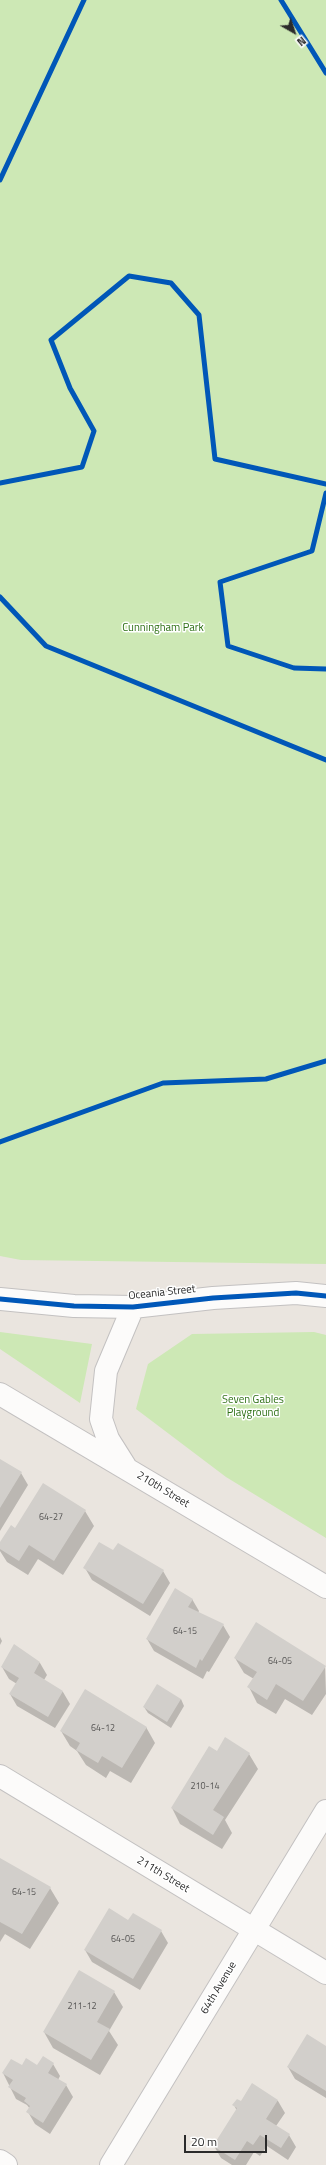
<!DOCTYPE html>
<html>
<head>
<meta charset="utf-8">
<style>
	body { margin:0 }
	#map { position:relative; width:326px; height:2165px; overflow:hidden; background:#eae5df; font-family:"Titillium Web",sans-serif }
	canvas { display:block }
	.north { position:absolute; left:274px; top:12px; width:40px; height:40px; -webkit-text-stroke:3px #fff; paint-order:stroke; rotate:141deg; font-size:11px; font-weight:700; line-height:16px; text-align:center; color:#2b2b2b }
	.north::after { content:''; display:block; margin:auto; width:14px; height:18px; background:#2b2b2b; clip-path:polygon(50% 0,100% 100%,50% 72%,0 100%) }
	.scale { position:absolute; left:184px; top:2135px; width:83px; height:18px; box-sizing:border-box; border:2px solid #2b2b2b; border-top:0; padding-left:5px; font-size:12px; line-height:14px; white-space:nowrap; color:#2b2b2b; -webkit-text-stroke:3px #fff; paint-order:stroke }
</style>
</head>
<body>
<div id="map">
<canvas width="326" height="2165"></canvas>
<div class="north">N</div>
<div class="scale">20 m</div>
</div>
<script>
const ctx = document.querySelector('canvas').getContext('2d');
ctx.lineJoin = 'round';
function fill(path, color) {
  ctx.fillStyle = color;
  ctx.fill(path, 'evenodd');
}
function trace(path, color, width, dash) {
  ctx.strokeStyle = color;
  ctx.lineWidth = width;
  ctx.lineCap = dash ? 'butt' : 'round';
  ctx.setLineDash(dash || []);
  ctx.stroke(path);
}
function drawText(font, color, halo, rows, align = 'center') {
  ctx.font = font + ' "Titillium Web",sans-serif';
  ctx.lineWidth = 3;
  ctx.setLineDash([]);
  ctx.textBaseline = 'middle';
  ctx.strokeStyle = halo;
  ctx.fillStyle = color;
  for (const [text, x, y, turn = 0] of rows) {
    ctx.save();
    ctx.translate(x, y);
    ctx.rotate((+turn || 0) * Math.PI / 180);
    ctx.textAlign = isNaN(turn) ? turn : align;
    if (halo) ctx.strokeText(text, 0, 0);
    ctx.fillText(text, 0, 0);
    ctx.restore();
  }
}
fill(new Path2D(`
	M0,0H326V1264L21,1260L0,1256Z
	M0,1332L92,1344L80,1403L0,1349Z
	M314,1332L326,1335V1538L226,1477L136,1409L148,1364L192,1334Z`), '#cde8b5');
fill(new Path2D(`
	M0,1460L21,1473L28,1485L0,1531Z
	M85,1511L94,1526L63,1575L38,1559L28,1575L7,1562L0,1551V1544L15,1529Z
	M114,1551L163,1571L170,1583L150,1616L92,1580L85,1568Z
	M192,1599L199,1611L198,1613L223,1625L230,1637L209,1672L207,1671L203,1679L154,1651L147,1639Z
	M0,1637L2,1641L0,1645Z
	M15,1646L40,1663L47,1675L44,1680L63,1692L70,1704L55,1728L17,1706L10,1694L17,1684L9,1679L2,1667Z
	M235,1658L325,1666L326,1694L312,1715L285,1699L276,1714L257,1703L249,1687L254,1679L244,1673Z
	M181,1699L184,1706L171,1728L148,1713L144,1707Z
	M146,1727L155,1743L131,1783L110,1771L106,1778L86,1765L77,1751L70,1746L61,1731Z
	M209,1747L218,1752L249,1754L258,1769L225,1820L232,1833L222,1849L180,1824L172,1808Z
	M0,1859L50,1888L59,1903L30,1949L5,1934L0,1942Z
	M128,1921L161,1931L168,1943L140,1990L92,1962L85,1950Z
	M114,1992L123,2007L109,2031L118,2045L100,2075L53,2048L44,2032Z
	M326,2047V2098L295,2079L288,2067Z
	M53,2064L60,2076L58,2080L66,2085L73,2097L50,2134L35,2124L28,2112L30,2109L27,2105L16,2099L3,2073L22,2066Z
	M252,2084L278,2101L285,2113L276,2126L289,2135L296,2147L288,2160L267,2146L260,2156L254,2152L246,2165H232L221,2158L214,2146L237,2111L234,2105L241,2102Z`), '#0003');
fill(new Path2D(`
	M0,1459L22,1472L0,1508Z
	M43,1483L86,1510L54,1561L29,1545L19,1561L0,1549V1542L11,1525L15,1528Z
	M99,1542L113,1550L118,1543L164,1570L143,1604L83,1568Z
	M175,1588L193,1599L188,1607L224,1624L202,1661L200,1659L196,1668L146,1639Z
	M256,1622L326,1666L303,1701L276,1684L267,1700L247,1687L257,1672L234,1658Z
	M14,1644L40,1662L34,1673L63,1691L48,1717L9,1694L19,1678L1,1667Z
	M157,1684L181,1699L167,1722L143,1707Z
	M85,1689L147,1727L122,1768L102,1756L98,1763L76,1750L80,1743L60,1731Z
	M225,1737L250,1753L213,1810L224,1817L213,1835L171,1808L209,1746L217,1751Z
	M0,1858L51,1887L22,1934L0,1922Z
	M109,1908L128,1920L133,1913L162,1930L133,1979L84,1950Z
	M79,1970L115,1991L97,2022L110,2029L91,2060L43,2032Z
	M307,2034L326,2046V2091L287,2067Z
	M43,2056L54,2063L48,2073L67,2084L43,2123L26,2112L30,2106L24,2101L26,2098L8,2087L13,2080L2,2073L11,2059L22,2065L26,2058L37,2065Z
	M252,2083L278,2100L266,2119L290,2134L281,2148L260,2135L253,2145L247,2141L235,2160L213,2146L237,2108L232,2105L237,2099L241,2101Z`), '#d2cfcb');
const minor = new Path2D(`
	M0,1299L74,1306L133,1307L213,1298L296,1293L326,1296
	M0,1394L326,1587
	M125,1466L108,1439L101,1419L106,1371L133,1307
	M0,1776L326,1973
	M0,2161L6,2165
	M111,2165L326,1811`);
trace(minor, '#c3c1c1', 24);
trace(minor, '#fcfbfa', 22);
trace(new Path2D(`
	M281,0L326,73
	M0,180L84,0
	M0,483L82,467L94,431L70,388L51,340L129,276L171,283L199,315L215,459L326,484
	M326,493L312,551L220,582L228,646L294,668L326,669
	M0,597L46,646L326,760
	M0,1142L163,1083L266,1079L326,1061
	M0,1299L74,1306L133,1307L213,1298L296,1293L326,1296`), '#0057b8', 5);
drawText('9px', '#565554', null, [
	["64-27",51,1518],
	["64-15",185,1632],
	["64-05",280,1662],
	["64-12",103,1729],
	["210-14",205,1787],
	["64-15",24,1893],
	["64-05",123,1940],
	["211-12",82,2007]
]);
drawText('11px', '#2c6f13', '#fff', [
	["Cunningham Park",163,628],
	["Seven Gables",253,1400],
	["Playground",253,1413]
]);
drawText('11px', '#2b2b2b', '#fff', [
	["Oceania Street",162,1293,-6],
	["210th Street",163,1490,31],
	["211th Street",163,1875,31],
	["64th Avenue",219,1988,-59]
]);
</script>
</body>
</html>
